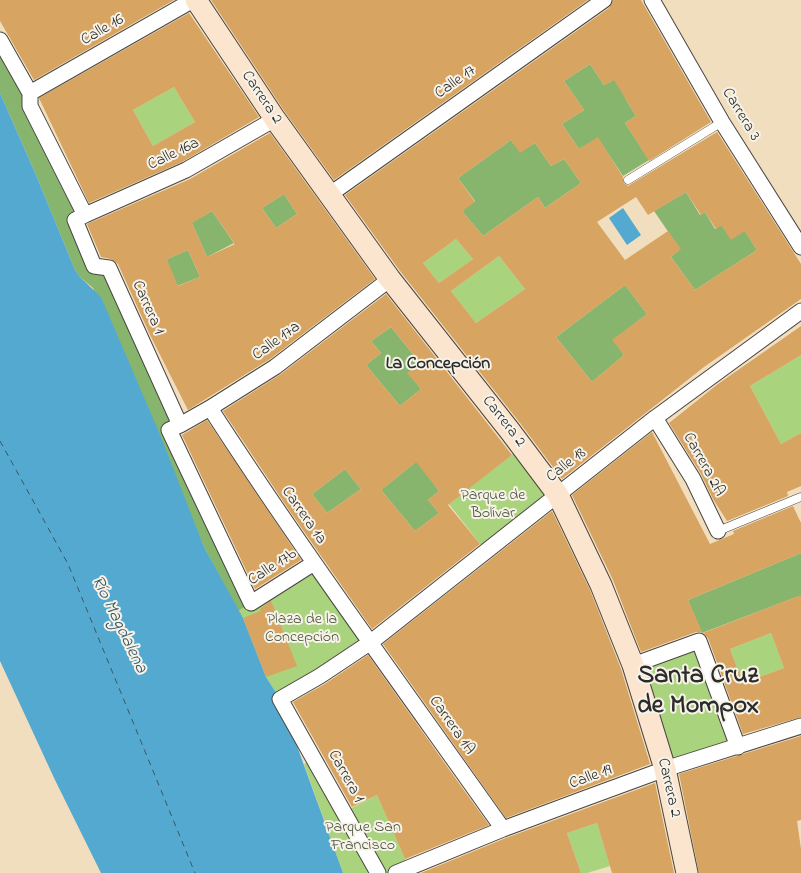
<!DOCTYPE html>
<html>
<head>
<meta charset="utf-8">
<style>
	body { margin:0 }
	canvas { display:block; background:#f1debf }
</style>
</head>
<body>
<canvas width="801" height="873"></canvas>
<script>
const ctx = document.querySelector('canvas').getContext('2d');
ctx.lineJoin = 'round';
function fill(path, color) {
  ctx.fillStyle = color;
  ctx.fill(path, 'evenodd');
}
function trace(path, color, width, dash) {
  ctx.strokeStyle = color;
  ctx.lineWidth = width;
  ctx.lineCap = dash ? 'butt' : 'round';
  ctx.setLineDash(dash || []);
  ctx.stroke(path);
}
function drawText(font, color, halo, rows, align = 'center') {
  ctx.font = font + ' "Indie Flower",sans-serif';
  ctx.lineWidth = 4;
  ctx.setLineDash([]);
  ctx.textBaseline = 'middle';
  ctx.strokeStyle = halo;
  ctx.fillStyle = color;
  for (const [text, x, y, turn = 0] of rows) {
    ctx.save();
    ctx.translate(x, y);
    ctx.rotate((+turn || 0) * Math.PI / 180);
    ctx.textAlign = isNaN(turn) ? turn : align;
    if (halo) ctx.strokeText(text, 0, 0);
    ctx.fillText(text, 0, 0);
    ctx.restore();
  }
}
fill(new Path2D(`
	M174,87L195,122L153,146L133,110Z
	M456,239L473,259L439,283L423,263Z
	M499,256L525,289L476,323L451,291Z
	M801,355V433L781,444L750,386Z
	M522,447L556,492L484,549L449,504Z
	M314,563L371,642L280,699L266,677L243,618L238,611Z
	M771,633L784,668L743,683L730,649Z
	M699,641L738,747L665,769L633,665Z
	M315,758L344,812L377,795L409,868L396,873H343L304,764Z
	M597,823L610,866L587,873H581L567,833Z`), '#aad37e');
fill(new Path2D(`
	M0,40L85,215L76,219L94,266L109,268L180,425L169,430L251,603L238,611L204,547L93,288L80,277L75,270L36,175L0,93Z
	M590,64L604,85L623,75L634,92L625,98L636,116L625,123L649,160L623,176L598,138L579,149L562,124L584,110L564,81Z
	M511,140L520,152L535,143L551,166L564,159L581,183L545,208L538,197L483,236L462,211L475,201L458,178Z
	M686,192L700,215L705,212L715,229L721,225L745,231L757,250L695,290L671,257L680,249L654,211Z
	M284,194L297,214L276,228L262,208Z
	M212,211L234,243L246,236L242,256L234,243L207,257L188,214L200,218Z
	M188,250L200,277L172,288L167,259Z
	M625,285L647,314L613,340L624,355L592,382L556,337Z
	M391,327L420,363L408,373L421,389L400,406L366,365L381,353L371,341Z
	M417,461L439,491L428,500L439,513L415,531L381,490Z
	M345,469L361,489L327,513L312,494Z
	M801,553V600L799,596L702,633L688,600Z`), '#87b56d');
fill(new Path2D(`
	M0,93L36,175L75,270L80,277L101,297L161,437L204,547L243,618L266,677L280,699L343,873H101L55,780L0,661Z
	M623,208L641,235L627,245L609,218Z`), '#54a9d0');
trace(new Path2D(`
	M0,441L68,564L195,873`), '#395765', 1, [6, 5]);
fill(new Path2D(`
	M0,0H174L34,80L0,21Z
	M211,0H588L334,180L285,112Z
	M613,0H641L711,122L649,161L625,123L636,116L614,80L604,85L590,64L564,81L584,110L562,124L579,149L598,137L623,177L624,183L628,186L717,132L801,264V299L704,367L562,479L520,423L400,271L345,195L609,8ZM511,140L520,153L535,143L551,166L564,159L581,183L545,208L538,197L483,236L462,211L475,202L458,178ZM686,192L701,215L705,212L716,229L721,225L731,240L745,231L757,250L695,290L671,257L681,249L668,231L625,260L597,222L636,197L648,215ZM456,239L473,259L439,283L423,263ZM499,256L525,289L476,323L451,291ZM625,285L647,314L612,340L624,355L592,382L556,337Z
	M189,13L259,117L182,162L89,203L39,98ZM174,87L195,122L153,146L133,110Z
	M270,133L375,279L270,359L188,410L151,337L118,264L111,259L101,257L87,224L190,179ZM284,194L297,214L276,228L262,208ZM212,211L235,244L207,257L192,223ZM188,250L200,277L178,286L167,259Z
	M386,294L512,455L448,505L480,544L372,629L289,510L223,411L281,374ZM391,327L420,363L407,373L421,389L400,406L366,365L381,353L371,341ZM416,462L439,491L428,500L439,513L415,531L381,490ZM345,469L361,489L327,513L312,494Z
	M801,326V355L750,386L781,444L801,433V486L787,492L788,496L727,521L713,499L701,474L669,423L718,384Z
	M207,420L301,560L255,589L182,435Z
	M652,432L710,544L734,534L733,531L793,506L801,523V553L688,600L702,632H696L641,652L613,580L572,495Z
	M552,511L590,590L621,669L650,764L506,818L383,644Z
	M801,595V717L743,734L708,638L703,633ZM771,633L784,668L743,683L730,649Z
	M271,601L297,666L266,677L243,618L261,611L260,609Z
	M368,655L458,782L489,825L405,859L377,795L352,807L293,702L325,684Z
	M801,736V820L797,821L801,849V873H699L679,774Z
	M655,783L674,873H612L597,823L567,833L581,873H421L506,838Z`), '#d7a462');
const service = new Path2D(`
	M628,180L722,122
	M718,531L801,497`);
const minor = new Path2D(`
	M652,0L722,122L801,247
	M0,40L30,93V106L85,215L75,220L94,266L109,268L180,425L169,430L251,603L314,563
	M30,93L193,0
	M329,195L604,0
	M85,215L186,170L275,119
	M210,408C303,552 404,689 503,829
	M655,418L693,479L718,531
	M180,425L210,408L275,367L390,279
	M633,665L699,641L738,747
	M378,873L280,699L320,676L371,642L655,418L801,311
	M396,873L503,829L586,798L665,769L801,726`);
const secondary = new Path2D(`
	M196,0L275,119L390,279L510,431L558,495L601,585L633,665L665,769L687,873`);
trace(service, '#494641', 9);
trace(minor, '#494641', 17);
trace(secondary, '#494641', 23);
trace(service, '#fff', 8);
trace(minor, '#fff', 15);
trace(secondary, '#fce5cf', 21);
drawText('16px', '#2b2b2b', '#f7f3e8', [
	["Calle 16",103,31,-30],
	["Calle 17",456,83,-35],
	["Carrera 2",261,98,56],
	["Carrera 3",740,115,59],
	["Calle 16a",174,155,-26],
	["Carrera 1",147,308,66],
	["Calle 17a",277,342,-36],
	["Carrera 2",503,422,52],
	["Carrera 2A",703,465,61],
	["Calle 18",567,466,-38],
	["Carrera 1a",303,516,55],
	["Calle 17b",273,568,-33],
	["Carrera 1A",451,726,55],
	["Carrera 1",345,777,61],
	["Calle 19",591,778,-20],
	["Carrera 2",668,788,77]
]);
drawText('16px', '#4b5540', '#f7f3e8', [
	["Parque de",493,496],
	["Bolívar",493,514],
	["Plaza de la",302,620],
	["Concepción",302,638],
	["Parque San",363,828],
	["Francisco",363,846]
]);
drawText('bold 18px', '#2b2b2b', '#f7f3e8', [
	["La Concepción",438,365]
]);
drawText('italic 18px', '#395765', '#f7f3e8', [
	["Río Magdalena",118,625,64]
]);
drawText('bold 26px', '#2b2b2b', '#f7f3e8', [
	["Santa Cruz",698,678],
	["de Mompox",698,708]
]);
</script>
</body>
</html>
